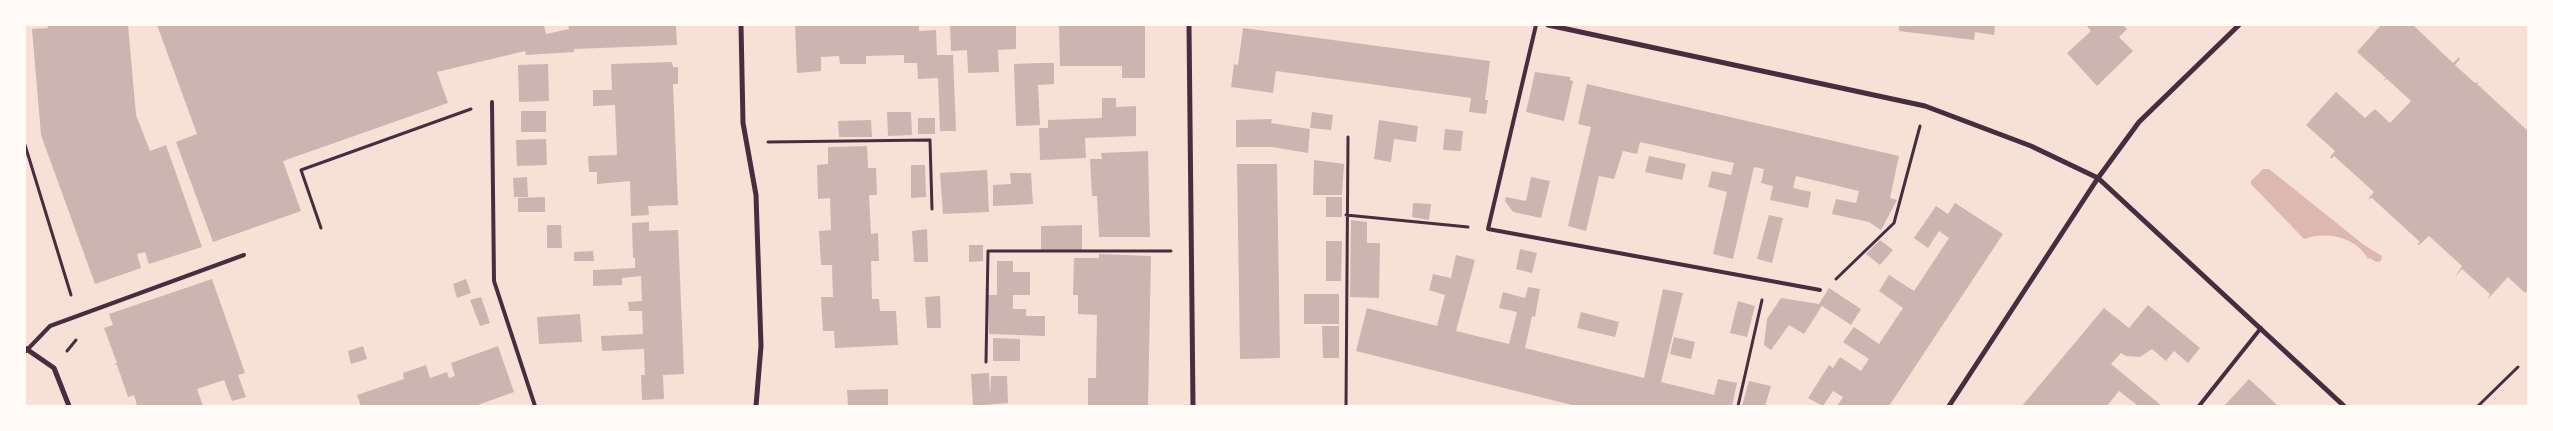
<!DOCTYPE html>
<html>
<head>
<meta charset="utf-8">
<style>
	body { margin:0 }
	#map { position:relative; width:2553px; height:431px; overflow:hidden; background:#f7e1d7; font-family:"Libre Baskerville",serif }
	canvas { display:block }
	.frame { position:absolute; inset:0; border:26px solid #fffaf5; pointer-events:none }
</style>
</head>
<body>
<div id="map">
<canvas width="2553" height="431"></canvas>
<div class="frame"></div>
</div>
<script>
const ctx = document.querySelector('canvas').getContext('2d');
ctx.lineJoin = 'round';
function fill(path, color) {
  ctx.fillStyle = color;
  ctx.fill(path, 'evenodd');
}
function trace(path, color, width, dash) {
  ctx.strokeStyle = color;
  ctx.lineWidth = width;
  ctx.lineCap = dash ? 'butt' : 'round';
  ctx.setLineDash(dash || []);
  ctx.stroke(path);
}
fill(new Path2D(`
	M2263,169H2269L2364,245L2382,256L2381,261L2376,262L2370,258L2368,259C2356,237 2327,231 2304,239L2251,184V181Z`), '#dcb8b0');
fill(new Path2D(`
	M47,25H128L136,115L150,151L166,145L202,247L149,264L145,252L137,254L141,268L95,284L41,135L32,29L48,28Z
	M157,25H544L546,34L569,29L568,25H676L677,45L574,49V52L526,55L525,51L437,72L448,103L283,161L301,211L213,242L176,142L197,134Z
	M795,25H919V31L936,30L937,55H953L956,131H940L938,78L918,79L917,63H904V55L866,56V64H840L839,56L821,57V71L797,73Z
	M950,25H1016V49L998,50L999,72L968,73L967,50L951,51Z
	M1059,25H1145V78H1122V66H1060Z
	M1899,25H1995L1994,35L1975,32L1974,40L1899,31Z
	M2086,25H2123L2127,29L2119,37L2133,51L2097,86L2067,53L2091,31Z
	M2381,25H2413L2453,63L2459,57L2460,59L2455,65L2475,83L2479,82L2477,84L2528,131V290L2525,293L2508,277L2487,300L2490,294L2462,269L2455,277L2462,266L2429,236L2419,245L2417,244L2420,242L2372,198L2368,199L2374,192L2334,156L2331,159L2330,157L2335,151L2306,125L2336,92L2365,118L2375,109L2390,123L2411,101L2387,79L2383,81L2386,78L2357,52Z
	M1243,28L1490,61L1485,100H1488L1486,114L1469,112L1471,98L1276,71L1273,93L1231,87L1234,64L1238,65Z
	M672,62L673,67H678V84H673L678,205L648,206L649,215L631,216L630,181L597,184V172H589L588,156L617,155L615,105L593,106V90H612L611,64Z
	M1038,63H1054V84L1038,85L1040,125L1016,126L1014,64Z
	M548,64L549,101L519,102L518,65Z
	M1535,72L1570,77V80L1573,81L1564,121L1526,112Z
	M1587,84L1899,156L1890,198L1897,200L1881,230L1869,222L1832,214L1836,199L1856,203L1859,191L1796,176L1793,188L1811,192L1808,208L1770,200L1773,186L1761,183L1764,169L1754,167L1733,259L1713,254L1727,192L1708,187L1712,171L1731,175L1734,163L1640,142L1637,154L1623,151L1614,179L1599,176L1586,231L1568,226L1591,127L1578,124Z
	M1102,98H1116V107L1136,106V136L1085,138L1086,158L1040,160L1039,128H1048V120L1102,118Z
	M521,111H546V132H521Z
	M887,112H911L912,135L888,136Z
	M1312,112L1333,115L1331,130L1310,128Z
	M918,118H935V134H918Z
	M1272,119L1271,123L1310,129L1308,153L1272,147H1236V120Z
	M871,120L872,137H839L838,121Z
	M1379,120L1418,126L1416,142L1394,139L1391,162L1374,159Z
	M1445,129L1463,131L1461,151L1443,150Z
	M546,139L547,165L517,166L516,140Z
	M867,146L868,168H876L877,195H869L871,234L878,233L879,261H871L872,299H879L880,311H896L898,345L835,348L834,331H823L821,297H833L832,265H821L819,231L831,230L830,198L818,199L817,165L828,164V147Z
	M1148,151L1150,237H1099L1097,196H1092L1090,159H1102L1101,153Z
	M1649,156L1686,164L1682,180L1645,172Z
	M1314,160L1344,164L1342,195H1313Z
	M1237,164H1277L1280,358L1240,359Z
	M911,165H925L926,197L911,198Z
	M987,170L989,212L943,214L940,173Z
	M1010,173H1031L1033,204L993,206V185L1011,184Z
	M527,177L528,197H514L513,178Z
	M1531,177L1550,181L1541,218L1513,212L1505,201L1506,197L1526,201Z
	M545,197V212H518V198Z
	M1326,197H1342V217H1326Z
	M1413,203L1431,204L1429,220L1412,217Z
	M1955,203L2003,234L1889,406H1837L1843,397L1833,391L1823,406L1808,398L1829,365L1833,368L1840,357L1861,371L1869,359L1843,342L1854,327L1879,344L1903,308L1879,291L1889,275L1914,291L1949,238L1939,231L1928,248L1914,238L1936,206L1948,214Z
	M1769,215L1783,218L1772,263L1757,259Z
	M1351,220L1367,222V243H1380L1379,298L1350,297Z
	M649,222V231L678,230L684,374L663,375L664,399L642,400L641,375H645L644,349L602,351L601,336L643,334L642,311H629L628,302L642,301L641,276L622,278V285L593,286V270L635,268V258H633L632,223Z
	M547,225H561L562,248H547Z
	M1082,225V250L1041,251V226Z
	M927,229L928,262H914L912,231Z
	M1880,240L1893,250L1880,265L1866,254Z
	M1326,241H1342L1341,281H1326Z
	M969,245H983V261L969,262Z
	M1520,249L1537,253L1532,273L1516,269Z
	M593,251L594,261H574V252Z
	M1099,254L1151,256L1148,406H1088V378H1096L1097,315L1078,314V295H1073L1074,258H1099Z
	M1456,255L1475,260L1456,331L1509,344L1517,312L1499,308L1503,292L1525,298L1528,287L1540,289L1535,317L1532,316L1525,348L1644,378L1663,289L1683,293L1661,382L1714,395L1718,379L1737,383L1732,406H1576L1356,351L1367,308L1437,326L1445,295L1429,290L1433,274L1451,278Z
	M997,261H1013V272H1030V295H1013V309H1026V316H1045V336L989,334L988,295H997Z
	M212,279L245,373L238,375L246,397L232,401L224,380L197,389L203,406L137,405L134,395L128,397L117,365L114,364L117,363L104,328L113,325L109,314Z
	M466,279L471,293L457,298L453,284Z
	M1829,288L1861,309L1851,325L1822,306L1804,334L1789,325L1771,350L1764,345L1767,319L1781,298L1819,304Z
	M1304,294H1339V324H1304Z
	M940,296L941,328H927L925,297Z
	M481,297L490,323L480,326L470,300Z
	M1738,301L1755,306L1747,337L1730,333Z
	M2148,305L2200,348L2188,363L2174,351L2166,361L2152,349L2140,357L2126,356L2121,353L2111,364L2162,406H2135L2137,405L2119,391L2107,406H2022L2104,308L2129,328Z
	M1581,312L1619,322L1615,337L1577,328Z
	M580,314L582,342L539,344L537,317Z
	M1322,326H1339V358H1323Z
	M1674,337L1695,342L1691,359L1670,354Z
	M993,338L1020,339V361H993Z
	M363,346L367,359L351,364L348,351Z
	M498,346L514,392L475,406H361L357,395L404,379L403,373L426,365L430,378L447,372L449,378L455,376L451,363Z
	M989,373L990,396L991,376H1007L1008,403L973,406L971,374Z
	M2249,379L2275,403L2278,406H2224Z
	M1749,381L1771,386L1765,406H1742Z
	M888,389V406H848L847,390Z`), '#ccb4b1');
trace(new Path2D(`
	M768,142L930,140L932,209
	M25,145L71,295
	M1346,215L1468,227
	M321,228L301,170L471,109
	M1836,279L1894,223L1920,126
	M67,351L76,340
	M986,362L988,251H1171
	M1346,406L1348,137
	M1738,406L1762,300
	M2478,406L2518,367`), '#4a2c40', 3);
trace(new Path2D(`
	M1536,25L1488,229L1820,290
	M492,102L494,281L535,406
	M26,351L50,326L244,255
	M2199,406L2261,328`), '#4a2c40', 4);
trace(new Path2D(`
	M741,25L743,123L756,195L761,346L756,406
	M1189,25L1193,406
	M1548,25L1925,106L2031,146L2098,178L2344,406
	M25,348L54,368L69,406
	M1949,406L2098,178L2139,122L2239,25`), '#4a2c40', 5);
</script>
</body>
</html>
